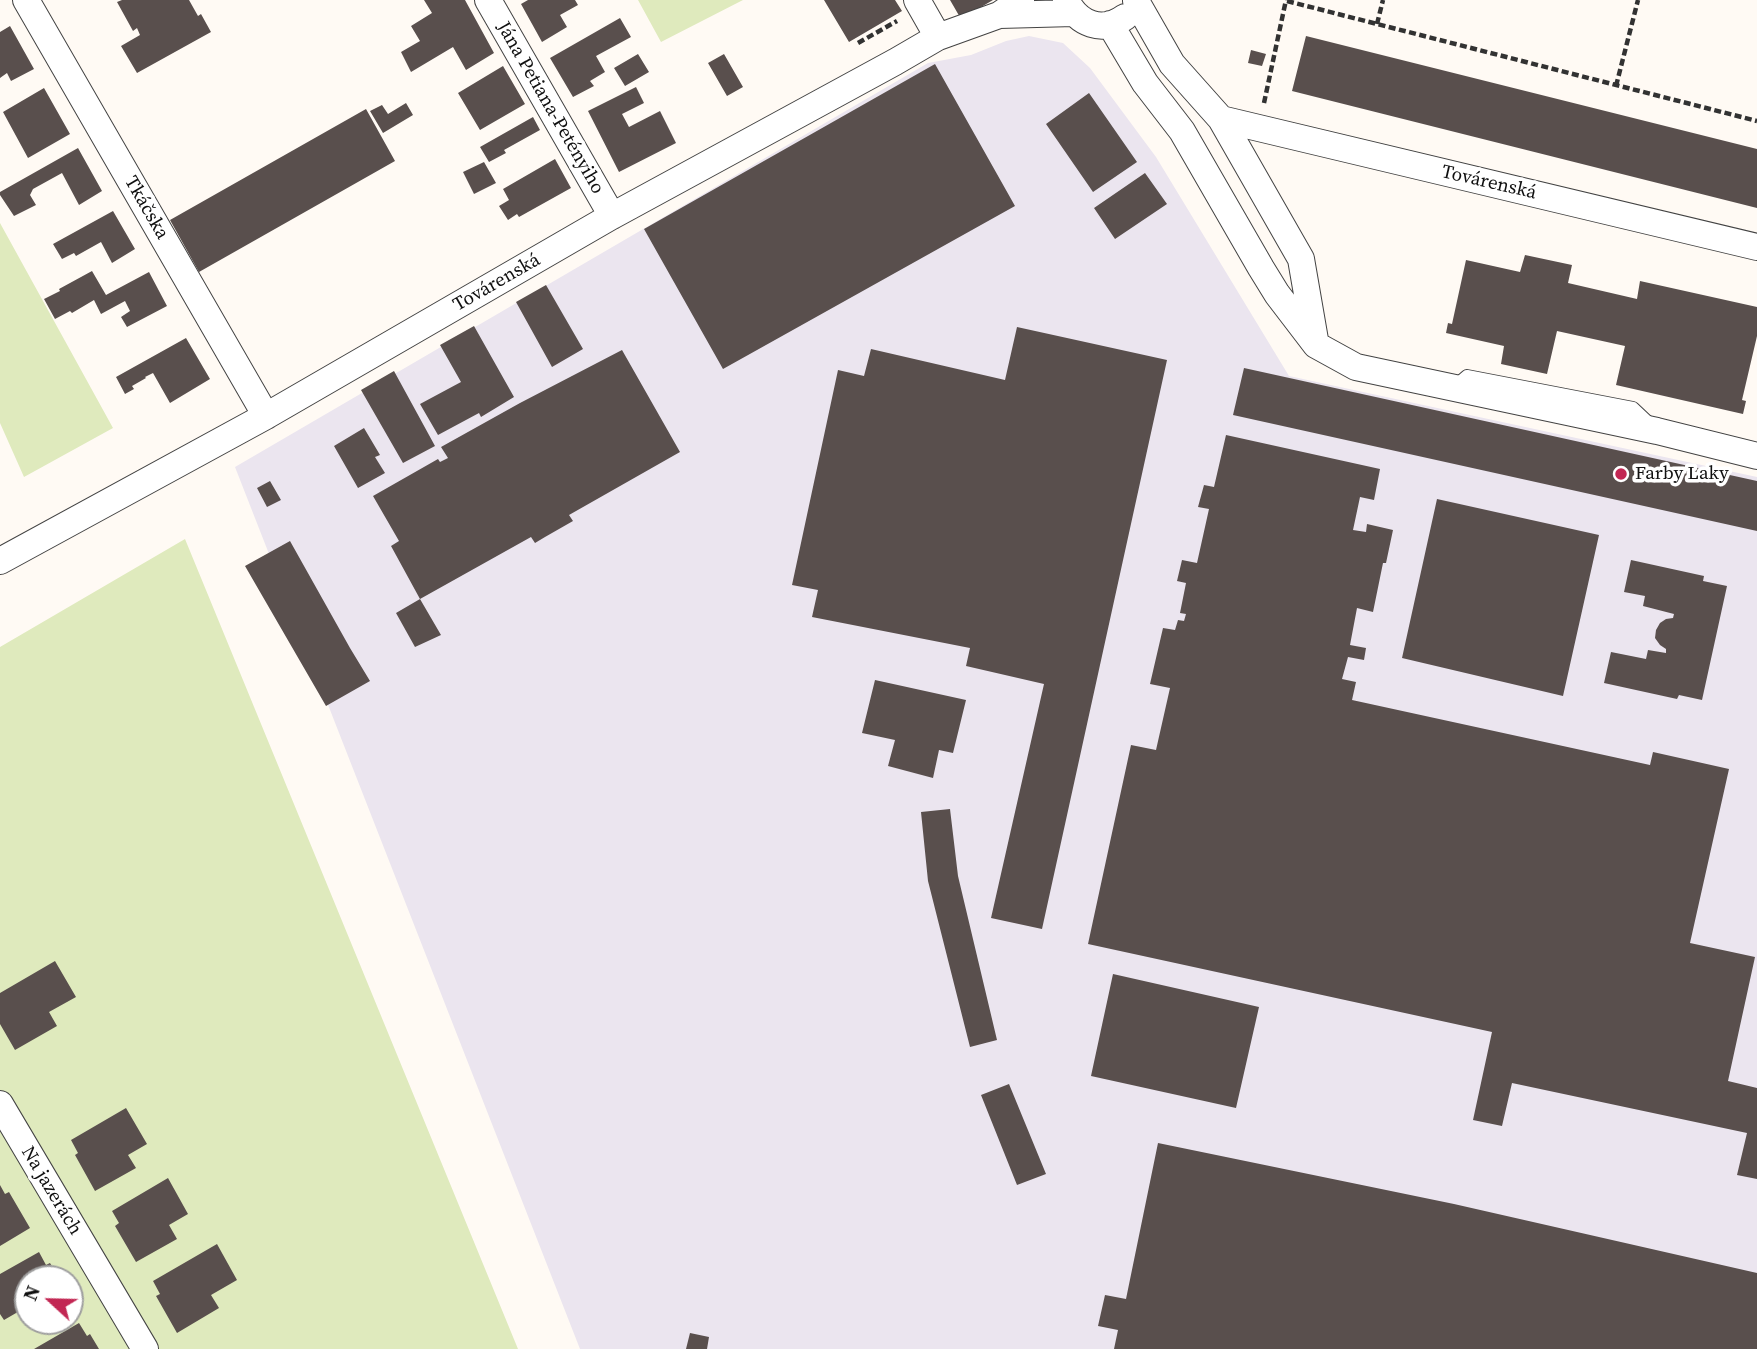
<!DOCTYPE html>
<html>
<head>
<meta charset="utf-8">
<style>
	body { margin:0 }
	#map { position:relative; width:1757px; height:1349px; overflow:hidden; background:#fffaf4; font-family:"Source Serif 4",serif }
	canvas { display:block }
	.north { position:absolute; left:14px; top:1265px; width:70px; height:70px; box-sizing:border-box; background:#fff; border:2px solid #9f9f9f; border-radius:50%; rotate:292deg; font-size:19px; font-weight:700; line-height:28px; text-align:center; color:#101010 }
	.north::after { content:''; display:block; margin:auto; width:24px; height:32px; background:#c22753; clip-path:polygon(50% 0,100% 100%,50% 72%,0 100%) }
</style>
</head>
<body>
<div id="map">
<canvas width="1757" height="1349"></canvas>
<div class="north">N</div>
</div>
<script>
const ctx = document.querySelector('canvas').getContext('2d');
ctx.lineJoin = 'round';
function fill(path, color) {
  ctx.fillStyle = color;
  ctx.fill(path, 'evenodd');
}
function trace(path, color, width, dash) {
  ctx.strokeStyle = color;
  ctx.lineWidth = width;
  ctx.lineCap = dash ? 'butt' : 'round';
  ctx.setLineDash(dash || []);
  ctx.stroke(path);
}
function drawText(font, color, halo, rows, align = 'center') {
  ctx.font = font + ' "Source Serif 4",serif';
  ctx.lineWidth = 7;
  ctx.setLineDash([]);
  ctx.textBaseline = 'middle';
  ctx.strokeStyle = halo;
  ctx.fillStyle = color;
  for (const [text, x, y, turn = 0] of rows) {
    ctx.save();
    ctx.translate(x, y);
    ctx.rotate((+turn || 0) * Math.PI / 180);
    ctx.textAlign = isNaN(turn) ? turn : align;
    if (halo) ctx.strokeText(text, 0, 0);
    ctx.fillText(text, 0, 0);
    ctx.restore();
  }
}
fill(new Path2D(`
	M1029,36L1063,43L1090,68L1156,157L1289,376L1757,477V1349H580L235,467L928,63L971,55L1006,41Z`), '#ebe5ef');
fill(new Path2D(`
	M638,0H743L661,42Z
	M0,223L113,428L24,477L0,423Z
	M185,539L518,1349H0V647ZM28,1279H70V1321H28Z`), '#dfeabd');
fill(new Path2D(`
	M122,0H189L198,16L201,14L211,32L137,73L121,46L140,35L137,28L133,31L117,2Z
	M424,0H465L494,53L466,70L453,47L411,72L401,52L420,41L411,26L432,13Z
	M528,0H575L578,5L560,15L567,27L542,42L521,4Z
	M824,0H895L902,11L849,42Z
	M950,0H993L961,19Z
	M620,18L631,37L596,56L605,72L590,81L594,86L573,97L550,58Z
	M10,26L34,69L11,81L7,73L0,78V32Z
	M1306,36L1757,149V208L1292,91Z
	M1251,50L1266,54L1262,66L1248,63Z
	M638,54L649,72L625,86L614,68Z
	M724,54L743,87L727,96L708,63Z
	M935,64L1015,206L723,369L644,229Z
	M503,66L525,104L480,130L458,93Z
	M636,87L644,103L622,114L629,127L660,111L676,143L619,172L588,111Z
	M44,88L70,134L28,158L3,112Z
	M1089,93L1137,162L1093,192L1046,124Z
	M406,103L413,115L383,133L370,111L382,105L388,114Z
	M366,109L395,161L199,272L170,220Z
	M533,117L540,130L504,150L506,153L489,162L480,147Z
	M78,148L102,191L79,205L62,173L33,189L30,195L36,205L14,216L0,195V192Z
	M555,159L571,188L519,217L517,214L508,220L499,206L509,200L503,189Z
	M484,162L496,183L474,194L463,172Z
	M1145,173L1167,204L1115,239L1094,208Z
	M113,211L135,249L112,263L101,242L76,256L74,253L62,259L53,244Z
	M1525,255L1572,265L1568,283L1637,299L1640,281L1757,307V336L1742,400L1746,401L1743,414L1616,385L1625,346L1557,331L1547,374L1501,364L1504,346L1446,333L1448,323L1452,324L1466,260L1520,272Z
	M92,271L106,295L149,272L167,306L127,327L121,317L130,311L125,301L101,314L94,300L72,313L70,311L55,319L44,299L60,291L59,289Z
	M546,285L583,349L552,367L516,302Z
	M474,326L514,397L481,417L479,413L438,435L420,404L461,382L440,345Z
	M1017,327L1167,360L1042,929L991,918L1044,684L966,666L970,648L812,617L818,590L792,585L838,370L864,376L871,349L1005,380Z
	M186,338L210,379L170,403L153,373L145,377L146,378L132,386L134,389L125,394L116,377Z
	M622,350L680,452L569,515L573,521L545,537L535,543L531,537L420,599L391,546L399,541L373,496L438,459L440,462L448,458L441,447L520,403Z
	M1244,368L1757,481V531L1233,415Z
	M394,371L435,446L403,463L361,390Z
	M364,428L380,455L375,457L385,473L358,488L334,446Z
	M1226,435L1380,469L1374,500L1360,497L1353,530L1366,532L1367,524L1393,530L1386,563H1383L1373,612L1357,608L1350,645L1366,648L1364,660L1348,657L1342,679L1356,682L1352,700L1650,765L1653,752L1729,769L1690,943L1755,957L1728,1081L1757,1088V1179L1737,1175L1747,1133L1512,1083L1502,1126L1473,1120L1492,1032L1088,944L1131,745L1156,750L1170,688L1150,684L1163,628L1175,630L1178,620L1184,621L1186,614L1180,613L1186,583L1177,581L1182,560L1197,563L1209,509L1198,507L1204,485L1214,487Z
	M270,481L281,500L267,507L257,488Z
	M1437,499L1599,535L1563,696L1402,658Z
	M290,541L350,648L370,681L326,706L245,566Z
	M1631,560L1704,576L1703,581L1727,586L1702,700L1679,695L1677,699L1604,683L1611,652L1646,659L1648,650L1666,653V649L1660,645L1655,638L1656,630L1660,623L1666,619L1673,618L1674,614L1643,606L1645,596L1624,592Z
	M420,599L441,635L415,647L396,613Z
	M875,680L966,700L953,753L939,750L933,778L888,766L895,740L862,733Z
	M950,809L958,876L997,1040L970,1047L928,881L921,812Z
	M55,961L76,997L49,1012L57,1026L15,1050L0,1024V993Z
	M1113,974L1259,1007L1236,1108L1091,1076Z
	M1009,1084L1046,1174L1017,1185L981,1095Z
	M126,1108L147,1144L128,1155L136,1168L95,1191L75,1155L78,1153L71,1140Z
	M1158,1143L1454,1204L1757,1273V1349H1114L1118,1330L1098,1326L1105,1295L1126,1299Z
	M168,1178L188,1214L169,1225L177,1239L136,1262L115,1226L119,1223L112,1211Z
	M0,1185L5,1194L9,1192L30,1228L0,1246Z
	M217,1244L237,1280L211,1295L219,1308L177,1333L156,1296L160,1294L153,1281Z
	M39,1252L46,1265L50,1263L59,1279H28V1318L23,1309L4,1320L0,1314V1274Z
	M79,1323L87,1336L90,1334L99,1349H34Z
	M690,1333L709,1337L707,1349H686Z`), '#594f4d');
const lane = new Path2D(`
	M1453,388L1467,376L1633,408L1651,425`);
const street = new Path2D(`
	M26,0L266,416
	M488,0L612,216
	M917,0L938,37
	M1066,0C1078,24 1102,34 1125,17
	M1136,1L1172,64L1221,119L1301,259L1315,340
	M999,15L1074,13
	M1110,24L1145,83L1182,131L1261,268L1277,294L1316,345L1356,367L1657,431L1757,456
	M1221,119L1757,247
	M0,561L266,416L612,216L895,62L938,37L999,15L1021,0
	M0,1104L145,1349`);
trace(lane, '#434343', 14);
trace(street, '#434343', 28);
trace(new Path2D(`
	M1287,1L1757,121
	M1377,24L1383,0
	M858,43L897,21
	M1616,86L1638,0
	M1264,103L1286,0`), '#323232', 4.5, [7, 3.5]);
trace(lane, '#fff', 12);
trace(street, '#fff', 26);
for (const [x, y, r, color] of [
	[1621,474,7,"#c22753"]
]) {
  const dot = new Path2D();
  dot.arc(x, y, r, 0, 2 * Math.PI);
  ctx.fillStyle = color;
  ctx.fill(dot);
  trace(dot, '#fff', 2.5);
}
drawText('19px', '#101010', '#fff', [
	["Jána Petiana-Petényiho",550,108,60],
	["Továrenská",1489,183,13],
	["Tkáčska",146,208,60],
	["Továrenská",497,283,-30],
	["Na jazerách",51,1191,59]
]);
drawText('19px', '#101010', '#fff', [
	["Farby Laky",1635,474]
], 'left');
</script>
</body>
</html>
